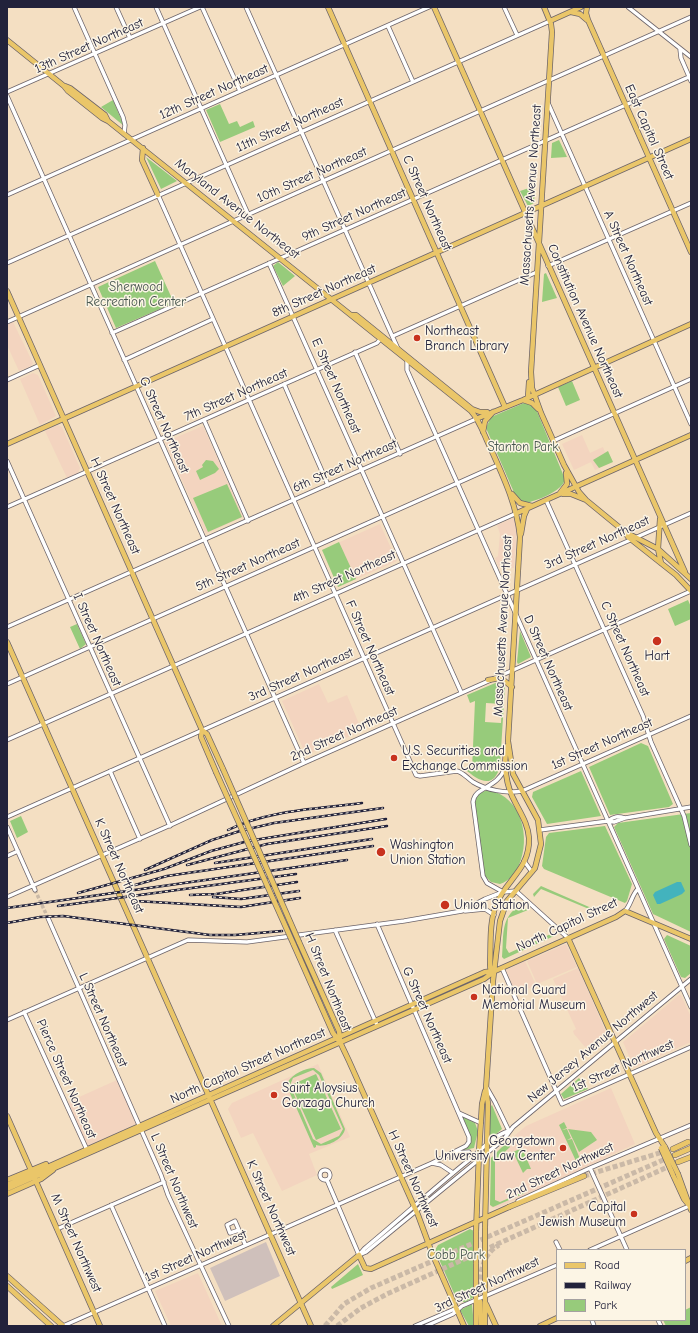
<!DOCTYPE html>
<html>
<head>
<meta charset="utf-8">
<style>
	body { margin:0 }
	#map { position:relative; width:698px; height:1333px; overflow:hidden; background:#f4dfc2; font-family:"Comic Neue",sans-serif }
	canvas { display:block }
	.frame { position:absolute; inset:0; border:8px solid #22223b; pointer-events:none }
	.legend { position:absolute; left:556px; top:1249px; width:130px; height:72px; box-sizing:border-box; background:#fcf5e5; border:1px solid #a5a1a1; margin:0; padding:5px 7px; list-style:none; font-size:12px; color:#22223b }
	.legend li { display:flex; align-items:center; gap:8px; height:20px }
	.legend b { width:20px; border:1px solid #a5a1a1 }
</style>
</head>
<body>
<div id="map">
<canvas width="698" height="1333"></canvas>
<div class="frame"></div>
<ul class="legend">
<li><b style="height:5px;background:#eac669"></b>Road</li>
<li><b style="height:5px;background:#22223b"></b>Railway</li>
<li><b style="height:11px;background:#97cb7b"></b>Park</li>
</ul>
</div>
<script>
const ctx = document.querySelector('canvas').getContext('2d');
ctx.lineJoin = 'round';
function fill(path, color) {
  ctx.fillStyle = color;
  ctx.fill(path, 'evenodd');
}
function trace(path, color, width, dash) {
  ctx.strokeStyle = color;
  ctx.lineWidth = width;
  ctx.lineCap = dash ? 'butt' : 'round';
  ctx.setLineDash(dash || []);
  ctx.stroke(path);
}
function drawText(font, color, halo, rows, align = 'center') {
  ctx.font = font + ' "Comic Neue",sans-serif';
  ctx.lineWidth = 3;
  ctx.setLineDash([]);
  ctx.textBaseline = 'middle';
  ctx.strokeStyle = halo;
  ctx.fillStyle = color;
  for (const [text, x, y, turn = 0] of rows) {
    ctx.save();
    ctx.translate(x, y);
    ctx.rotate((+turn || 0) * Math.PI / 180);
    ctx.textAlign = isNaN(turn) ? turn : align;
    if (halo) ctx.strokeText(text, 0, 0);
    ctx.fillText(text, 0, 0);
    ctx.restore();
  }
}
fill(new Path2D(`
	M13,322L33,363L31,366L19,371L7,345V325Z
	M33,373L38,375L56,416L40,425L20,379Z
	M58,425L62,427L80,468L78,473L67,478L45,431Z
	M203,426L243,517L206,534L165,442Z
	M582,435L590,453L603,447L605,452L608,451L613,462L595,470L591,462L574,470L562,444Z
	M513,518L517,526L514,568H499L495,558L498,556L500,534L497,525Z
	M380,524L397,561L338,587L322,550Z
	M319,684L328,703L347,695L362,731L306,755L282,701Z
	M566,944L577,967L537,984L527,961Z
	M525,961L536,985L516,994L506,970Z
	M578,968L609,1039L596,1051L590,1044L585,1047L574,1034L573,1031L576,1029L553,979Z
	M679,995H681L691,1017V1042L634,1068L623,1042Z
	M318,1064L350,1137L309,1154L317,1175L282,1191L253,1133L241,1138L228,1109L232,1103Z
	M117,1080L136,1124L87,1146L68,1102Z
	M611,1088L635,1144L497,1208L491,1207V1158L495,1152L526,1126Z
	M198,1273L222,1326H171L155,1291Z`), '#f3d4bf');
fill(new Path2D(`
	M266,1242L280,1276L225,1301L210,1268Z`), '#cfc0bb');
fill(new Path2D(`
	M113,100L124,126L101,107Z
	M220,104L229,124L237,121L240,127L253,121L255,127L220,142L206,110Z
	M559,140L567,157L551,158L552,143Z
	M146,157L177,181L161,189Z
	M529,188H535L534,203L528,206L520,191Z
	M155,261L174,303L116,328L98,287Z
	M278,262L295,276L283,286L273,266Z
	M546,273L557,298L542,302L544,274Z
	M572,381L580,400L566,406L558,387Z
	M524,403L531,405L536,409L565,479C563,491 537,501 525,503L516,497L486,428L491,417Z
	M608,451L613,462L599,468L593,460Z
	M206,460L213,461L219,469L215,473L200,480L196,471L203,467L202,465Z
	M227,484L242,517L208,532L193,498Z
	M339,542L356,579L338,587L322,550Z
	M688,600L691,607V619L675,626L668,609Z
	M77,624L86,644L80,649L70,627Z
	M520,631L531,657L518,664L517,662Z
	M500,681L505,686L500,766C494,790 478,781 465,769H472L475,701L470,703L467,695ZM486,703L502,704L501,723L485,722Z
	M641,743L648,746L673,804L669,807L610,815L589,767Z
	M581,771L601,816L547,824L532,797L533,792Z
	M489,790C522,797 531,838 519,865C515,874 509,881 500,884L491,882L485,876C483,866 473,809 475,801C477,794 482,791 489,790Z
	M691,813V932L653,914L614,827L618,823Z
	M21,816L28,832L17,838L10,821Z
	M605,826L632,884L627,901L625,903L544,869L542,866L546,837L549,833Z
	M541,886L596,910V911L591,912L589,909L541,889L534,897L533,894Z
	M516,908H523L528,910L508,918L506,948L509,953L553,933L554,936L504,959L502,957C504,938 500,921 516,908Z
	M667,935L691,946V973L685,978L681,977L664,939Z
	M314,1068L321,1073L345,1129C343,1140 325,1148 316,1145V1147L314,1148L285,1082H288C292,1074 306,1068 314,1068ZM313,1070L319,1075L343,1129L339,1136L321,1144L313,1139L290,1085L293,1078Z
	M316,1074L341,1129L316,1140L291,1085Z
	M579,1078L588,1089L564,1099L561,1094Z
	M492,1105L502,1129L489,1140L490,1107Z
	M462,1116L475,1123L478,1131L474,1148L459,1151L471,1141Z
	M564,1122L567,1128L562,1130L567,1129L571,1138L567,1140L572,1139L580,1159L576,1161L559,1125Z
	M568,1129L591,1132L597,1140L579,1152Z
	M508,1141L510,1147L495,1161V1200L500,1202L525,1191V1193L493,1207L490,1205L491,1158Z
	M522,1148L531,1169H527L523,1173L513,1152Z
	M470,1229L474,1231V1297L466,1302H461L456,1298L435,1250L438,1245Z
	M358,1264L363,1275L332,1289L331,1287Z
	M472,1304L474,1326H469L460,1310Z
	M691,1307V1326H666L663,1320H685V1310Z`), '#97cb7b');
fill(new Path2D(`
	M677,882H681L685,891L682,894L660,904H657L653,895L655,892Z`), '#43b3bd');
trace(new Path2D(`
	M35,890L48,918`), '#cab9a7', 3.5, [3.5, 2]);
trace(new Path2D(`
	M584,1176L666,1151
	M480,1302C480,1281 478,1257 499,1245
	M325,1326L344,1304L371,1288L670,1157
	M337,1326L361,1308L387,1294L672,1165`), '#cab9a7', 5, [5, 2.5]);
const minor = new Path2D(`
	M74,7L123,117L125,125L124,134
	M116,7L130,38
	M156,7L248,214
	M202,7L240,91
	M246,7L398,349
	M504,7L517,35
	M628,7L691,57
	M388,26L413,82
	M680,49L681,58L691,81
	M7,92L200,7
	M7,96L304,763
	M548,103L691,424
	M7,195L429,7
	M158,195L416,775L420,776L457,771C464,773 467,778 473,782C486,790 507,794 522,791L691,716
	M7,263L550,21
	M269,263L461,692
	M548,266L691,203
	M7,322L691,17
	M112,333L691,76
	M393,336L537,272
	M355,352L400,454
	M407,359V370L691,1007
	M124,360L213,319
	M7,380L40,365
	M284,384L328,485
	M204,420L248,521
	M553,441L691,379
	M7,461L170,826
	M546,500L643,716L651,742L684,816L691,845
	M7,507L377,343L382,337
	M7,627L476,419
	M7,684L498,465
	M7,740L517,513
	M110,771L140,839
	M7,817L691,513
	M608,821C614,816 618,816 625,818L691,807
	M7,827L35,890
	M540,830L608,821L614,822L625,818
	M7,856L18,851
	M524,861L532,872
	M503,892L487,883L483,876L473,802C475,786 497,789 505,768
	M7,897L173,824L304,763L691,591
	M465,911L485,909L494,915
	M625,911C631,905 632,894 638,889
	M48,918L161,1175L168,1195L229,1326
	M377,924L469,1137V1142L466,1146L432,1163
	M335,930L377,1025
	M502,968L562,1104L691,1047
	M24,1012L88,1152
	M7,1020L188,940L247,942L404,921L462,911L485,899L503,892L516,891L568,938
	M487,1088L495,1102L509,1131
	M459,1113L481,1123
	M453,1153L469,1152
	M590,1168L627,1250
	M320 1175a5 5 0 1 1 10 0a5 5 0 1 1-10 0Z
	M327,1180L359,1255
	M518,1201L590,1168L691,1125
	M111,1205L165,1326
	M57,1229L164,1182
	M239,1230L230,1233L227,1225L235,1221L245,1244
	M556,1242L560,1250
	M590,1250L689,1206
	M359,1255L366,1252L504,1139L513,1127L691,979
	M359,1255L364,1249C399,1220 433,1189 469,1160C481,1150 494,1135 509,1131
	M592,1320L594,1326
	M658,1320L661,1326
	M63,1326L432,1163L441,1165L453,1173
	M415,1326L457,1308
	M426,1326L453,1314L462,1306L557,1265`);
const major = new Path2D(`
	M328,7L505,407
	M434,7L685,572
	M544,7L551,24L552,32L531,372L532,388L541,413L564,465L579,492L586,500L625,532L658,549L691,579
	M587,7L586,13L588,20L691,252
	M571,12L580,14L587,20
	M550,21L581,7
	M7,40L64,86L68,91L102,118L108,121L471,411C480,421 484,435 490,447C503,476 517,505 520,537L508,741L513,774L538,820L541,844L535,868L507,901L500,921L493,981L486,1088L488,1104L485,1228
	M65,86L70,88L105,115L108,121
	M143,148L142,160L158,195
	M7,291L202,730L201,737L216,772
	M352,315H356L472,409L480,412H487
	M528,397L529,382
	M523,400L532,403L538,409
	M476,419L523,400L691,324
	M483,432L485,421L493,412
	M7,444L691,139
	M560,493L567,484L566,473
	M512,494L520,503L532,506
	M563,494H571L586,500
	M517,513L691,435
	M660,519L658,549L661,563
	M625,532L628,537L676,575L691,591
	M521,534L524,516L527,509
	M7,642L311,1326
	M488,680L501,678L512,687
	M202,730L207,734L223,769
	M568,938L656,1133L665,1147
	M299,942L339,1031L340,1038
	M293,943L333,1033L340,1042L349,1061L418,1215L432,1253L464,1326
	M491,974L490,965C491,946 489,923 496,905C506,879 530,870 529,838C528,824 521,814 515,802C506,786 503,764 507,746
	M7,1116L100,1326
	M678,1174L691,1210
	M673,1175L684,1199L688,1204
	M7,1180L46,1164
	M7,1185L485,972L494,971
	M7,1189L484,979L495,971L616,917L625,911L691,939
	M7,1194L41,1179L53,1170
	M476,1232L479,1152L482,1104L485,1091
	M485,1259V1326
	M685,1261L691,1258
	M486,1304L496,1326
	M273,1326L359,1255L365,1268L371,1269L509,1207
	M476,1326V1263
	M540,1326L557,1318`);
const highway = new Path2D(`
	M673,1149L688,1142
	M675,1155L691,1148
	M678,1162L691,1157
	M509,1207L584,1176
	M7,1276L63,1326
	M7,1286L51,1326
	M480,1302L481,1326`);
trace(minor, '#6c646a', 5);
trace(major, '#6c646a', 6);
trace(highway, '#6c646a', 6);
trace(minor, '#fff', 3.5);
trace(major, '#eac669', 4.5);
trace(highway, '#eac669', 5);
const rail = new Path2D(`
	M228,830C267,810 319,809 362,803
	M215,863L372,839
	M187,865L267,844L387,826
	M145,870L212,840L240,831L274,823L383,808
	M135,885L167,876L373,846
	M78,893L164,869L211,851L248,841L386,819
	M190,895L216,894L297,882
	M213,897L241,899L299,891
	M135,901L241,907L300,898
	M58,906L296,874
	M7,908L347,860
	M7,923L40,917L63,916L210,935H235L282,931`);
trace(rail, '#22223b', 2.5);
trace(rail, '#fcf5e5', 1, [3]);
const majorBridge = new Path2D(`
	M223,769L299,942
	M216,772L293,943
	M665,1147L678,1174
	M661,1148L673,1175
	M485,1259V1228
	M476,1263V1232`);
trace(majorBridge, '#6c646a', 6, []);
trace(majorBridge, '#eac669', 4.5);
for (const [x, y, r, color] of [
	[417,338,4,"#c8321e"],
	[657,641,5,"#c8321e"],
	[394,758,4,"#c8321e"],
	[381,852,5,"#c8321e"],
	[445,905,5,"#c8321e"],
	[474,997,4,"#c8321e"],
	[274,1095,4,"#c8321e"],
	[563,1148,4,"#c8321e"],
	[634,1214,4,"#c8321e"]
]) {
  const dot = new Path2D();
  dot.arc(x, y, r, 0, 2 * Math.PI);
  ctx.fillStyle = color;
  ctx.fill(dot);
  trace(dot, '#fcf5e5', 1.5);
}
drawText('13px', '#22223b', '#fcf5e5', [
	["13th Street Northeast",89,46,-24],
	["12th Street Northeast",214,92,-24],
	["11th Street Northeast",290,125,-24],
	["East Capitol Street",649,132,66],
	["10th Street Northeast",312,175,-24],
	["Massachusetts Avenue Northeast",531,195,-86],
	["C Street Northeast",427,203,66],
	["Maryland Avenue Northeast",237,209,38],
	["9th Street Northeast",354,215,-24],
	["A Street Northeast",628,258,66],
	["8th Street Northeast",324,291,-24],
	["Constitution Avenue Northeast",585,321,66],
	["E Street Northeast",336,386,66],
	["7th Street Northeast",236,395,-24],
	["G Street Northeast",164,425,66],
	["6th Street Northeast",345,466,-24],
	["H Street Northeast",115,506,66],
	["3rd Street Northeast",597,543,-24],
	["5th Street Northeast",248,565,-24],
	["4th Street Northeast",344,577,-24],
	["Massachusetts Avenue Northeast",503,626,-87],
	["I Street Northeast",97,640,66],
	["F Street Northeast",370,648,66],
	["C Street Northeast",625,649,66],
	["D Street Northeast",548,663,66],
	["3rd Street Northeast",301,675,-24],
	["2nd Street Northeast",344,734,-24],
	["1st Street Northeast",602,744,-24],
	["K Street Northeast",119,866,66],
	["North Capitol Street",567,925,-25],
	["H Street Northeast",328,982,68],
	["G Street Northeast",427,1015,66],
	["L Street Northeast",103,1020,66],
	["New Jersey Avenue Northwest",593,1047,-40],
	["North Capitol Street Northeast",248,1066,-24],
	["1st Street Northwest",623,1066,-24],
	["Pierce Street Northeast",66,1079,66],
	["2nd Street Northwest",560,1171,-25],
	["H Street Northwest",413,1179,66],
	["L Street Northwest",174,1181,67],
	["K Street Northwest",271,1208,66],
	["M Street Northwest",76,1243,66],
	["1st Street Northwest",196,1256,-24],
	["3rd Street Northwest",487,1285,-25]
]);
drawText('13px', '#45554e', '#fcf5e5', [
	["Sherwood",136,287],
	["Recreation Center",136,302],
	["Stanton Park",523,447],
	["Cobb Park",456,1255]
]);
drawText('13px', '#22223b', '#fcf5e5', [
	["Northeast",425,331],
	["Branch Library",425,346],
	["Hart",657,656,"center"],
	["U.S. Securities and",402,751],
	["Exchange Commission",402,766],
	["Washington",390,845],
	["Union Station",390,860],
	["Union Station",454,905],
	["National Guard",482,990],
	["Memorial Museum",482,1005],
	["Saint Aloysius",282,1088],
	["Gonzaga Church",282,1103],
	["Georgetown",555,1141,"right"],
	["University Law Center",555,1156,"right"],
	["Capital",626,1207,"right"],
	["Jewish Museum",626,1222,"right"]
], 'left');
</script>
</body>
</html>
